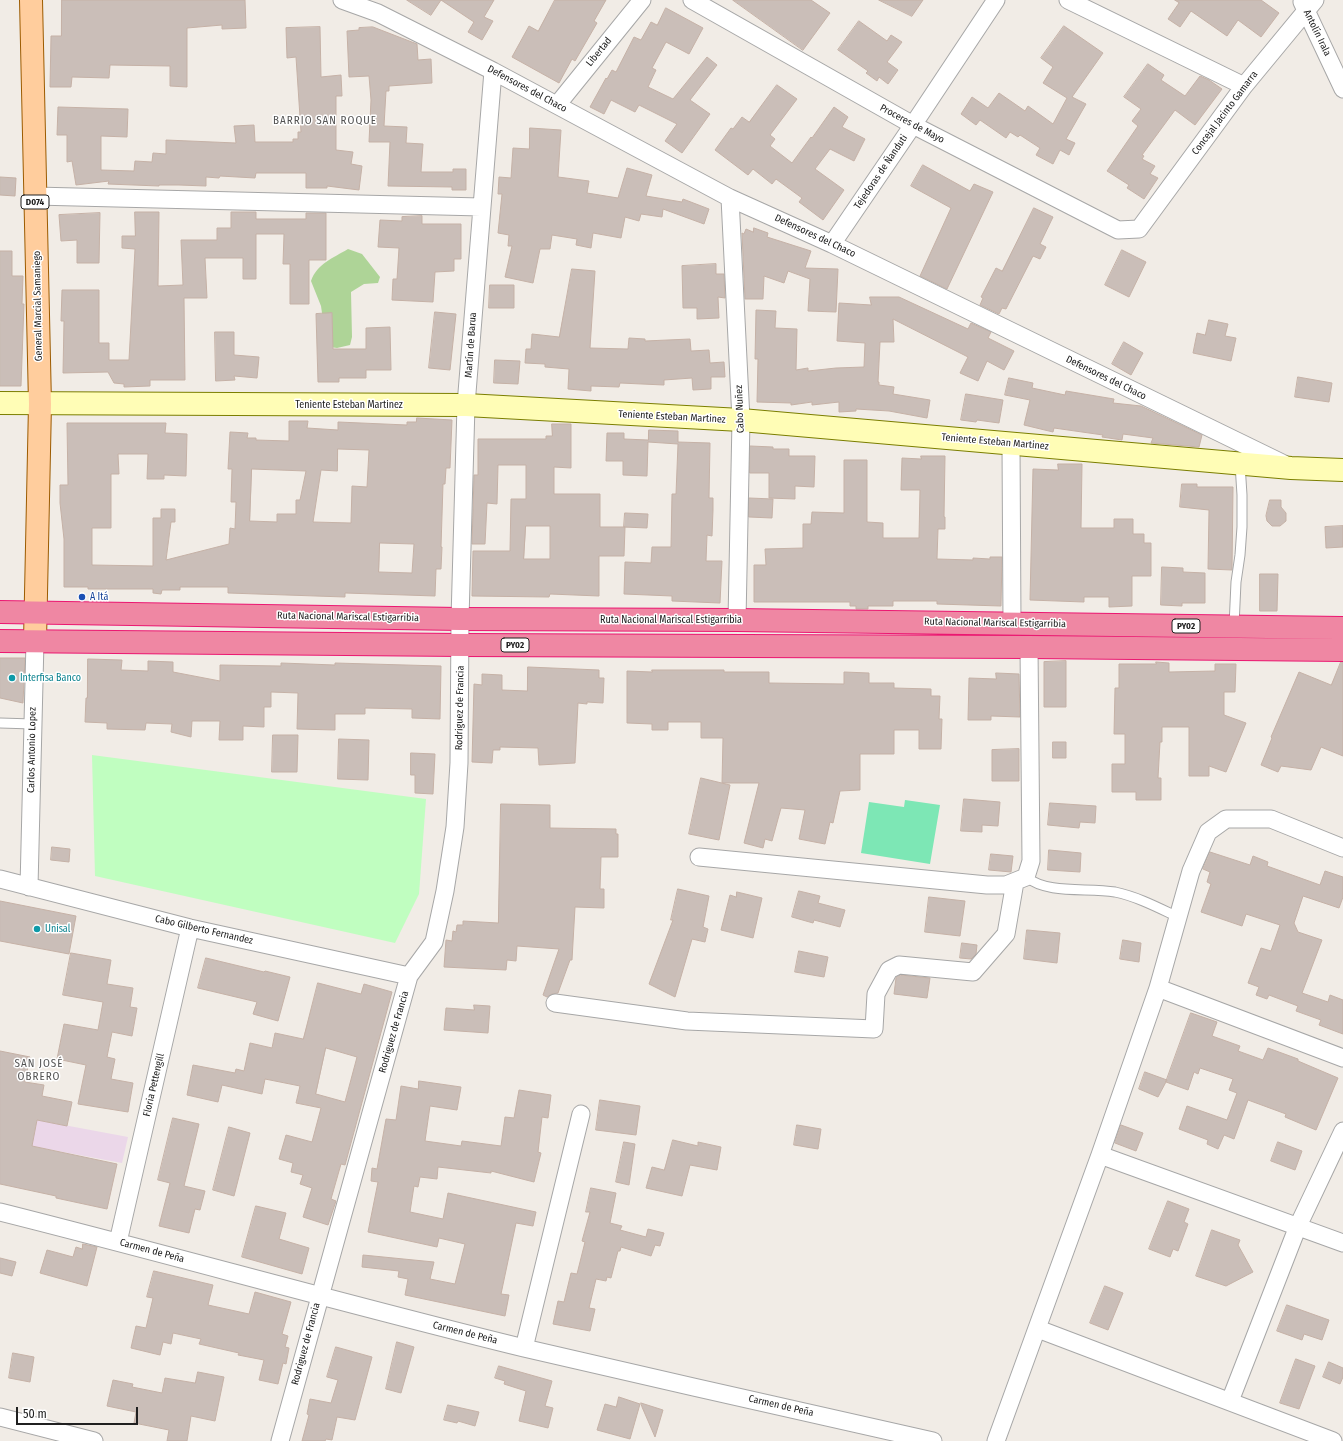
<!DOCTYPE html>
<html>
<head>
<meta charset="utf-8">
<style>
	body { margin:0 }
	#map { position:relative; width:1343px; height:1441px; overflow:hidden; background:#f1ece6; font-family:"Fira Sans Condensed",sans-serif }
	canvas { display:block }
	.scale { position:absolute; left:16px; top:1407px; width:122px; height:18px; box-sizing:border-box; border:2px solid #202020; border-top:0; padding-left:5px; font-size:12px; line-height:14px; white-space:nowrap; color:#202020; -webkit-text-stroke:3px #fff; paint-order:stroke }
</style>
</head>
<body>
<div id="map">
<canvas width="1343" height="1441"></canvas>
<div class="scale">50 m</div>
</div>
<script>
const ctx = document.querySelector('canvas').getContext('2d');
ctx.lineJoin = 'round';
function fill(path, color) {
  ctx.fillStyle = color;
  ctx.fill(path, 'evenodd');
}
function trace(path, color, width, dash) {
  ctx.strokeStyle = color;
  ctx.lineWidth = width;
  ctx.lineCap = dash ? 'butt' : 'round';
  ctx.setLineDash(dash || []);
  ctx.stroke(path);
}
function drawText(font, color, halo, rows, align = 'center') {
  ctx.font = font + ' "Fira Sans Condensed",sans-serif';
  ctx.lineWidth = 3;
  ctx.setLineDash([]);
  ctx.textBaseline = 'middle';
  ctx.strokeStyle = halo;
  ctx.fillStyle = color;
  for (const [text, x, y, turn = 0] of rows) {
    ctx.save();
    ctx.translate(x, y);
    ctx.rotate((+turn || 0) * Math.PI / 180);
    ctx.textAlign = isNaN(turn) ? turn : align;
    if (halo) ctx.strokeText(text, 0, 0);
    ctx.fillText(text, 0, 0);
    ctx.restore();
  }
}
fill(new Path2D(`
	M37,1120L128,1137L122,1163L31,1146Z`), '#ebd7e9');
fill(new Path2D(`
	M348,249L362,254L380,277L378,283L364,284L351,292L352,337L350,345L337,348L330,347L326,341L321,306L311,281C317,264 333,258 348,249Z`), '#aed497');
fill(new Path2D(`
	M92,755L426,799L419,894L395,943L95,876Z`), '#c0fec0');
fill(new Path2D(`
	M905,800L940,805L930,864L861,853L869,802L904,807Z`), '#7de7b5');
const building = new Path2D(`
	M62,0H245L246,28L222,29V25L187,28V87L170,86V66L110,65L109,78L72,77L71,87H50L51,36H61Z
	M407,0H494L484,17L493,21L482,40L468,32L474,22L441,0L431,15Z
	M555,0H606L594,21L597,23L575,61L572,59L559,83L512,57L529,26L538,31Z
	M733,0H811L830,13L803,50Z
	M879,0H923L912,16Z
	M1175,0H1261L1279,13L1261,37L1238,20L1227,36L1191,11L1180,27L1168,19L1179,3Z
	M666,8L703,28L689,54L666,42L652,68L656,70L648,87L673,99L707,57L717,65L690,100L710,114L682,153L665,141L677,124L639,105L635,112L611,100L604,114L590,107L606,78L607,79L612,70L616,72L634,37L641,40L651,22L657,25Z
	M859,21L887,41L891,35L902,42L887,62L898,70L888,84L879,77L877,81L866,73L868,71L838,50Z
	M1064,26L1103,53L1072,97L1086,104L1066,139L1075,143L1069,155L1060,150L1053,164L1036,155L1040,148L1020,135L1018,137L1010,132L1006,138L980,120L976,125L961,114L972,97L988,108L999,93L1025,111L1028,106L1053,124L1067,98L1043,83L1053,67L1041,58Z
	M320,27L321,77L341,75L342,96H336V150L353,152L351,164L362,166L359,190L327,186V188H306V173H256L255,178L220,176L219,178L206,177V186L179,185H159V186L108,184L109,181L76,185L72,161L67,162V135H57L58,107L128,109L127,137L101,136V170L134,171L135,161L152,162L153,153L166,154V140L236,143L234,126L254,125L255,142H293V139H298V132H301L296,57L287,58L286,28Z
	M373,27L417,44L418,60L431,59L432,83L389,86V91H386L384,126L407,127L406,143L423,144L421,172H453V169H466V190H452V187L388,186L390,142H369L371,100L369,76L349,77L347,31L359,30V28Z
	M1148,64L1164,75L1161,80L1185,96L1200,76L1209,80L1222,89L1195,125L1175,110L1142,155L1144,156L1142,159L1155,166L1150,174L1158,178L1144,199L1127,188L1129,185L1107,171L1138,126L1132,121L1141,109L1124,97Z
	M777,85L797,99L770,135L775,139L770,146L792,163L811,137L812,138L834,107L848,117L842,127L865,139L854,161L830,149L815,169L844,190L823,220L799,202L802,198L776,179L772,184L753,169L748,175L715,150L731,128L733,129L742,117L749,122Z
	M530,128L561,130L558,177L589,181L587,193L618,198L627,168L652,175L646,196L682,202L683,199L709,209L704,224L663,209L662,217L641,214L639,221L625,217L621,238L593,233L591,248L576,245L577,239L552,235L550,249H540L533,283L505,277L512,246H508L509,235L498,233L502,194H498L499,177L511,178L513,148L529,149Z
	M923,165L970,191L974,184L993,192L947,289L920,276L951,208L911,186Z
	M0,177L16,178L15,196L0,195Z
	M1034,208L1053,217L1040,244L1046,247L1040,259L1033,256L1006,309L1002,308L999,314L980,305L983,298L981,297L996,268L1002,271Z
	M135,212H159L158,286L183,285L181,240H217V228H231V212H256V219H306V213H326V260H309V304H290V264H283L284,234H256V279H243V258H205L207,298H184L185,380H150V386L124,387V384L114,383L108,372L63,373L64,321H61L62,290H99V343H109V360H129L135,249L122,248V236H135Z
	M100,213L99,263H77V240L61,241L59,215Z
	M422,216V224H461V259H454V271L435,272L433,302L392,300L393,279H397L399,248L378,247L380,220L402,221V217Z
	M754,228L768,233L767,237L811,251L805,268L838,269L836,312L808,311L810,279L788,271L784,283L764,276L763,299H745L742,233L744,234L746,229L753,232Z
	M1122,250L1146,262L1129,297L1105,285Z
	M0,251H12V276H23L22,304H24L21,386H0Z
	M716,264V274H724L725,298L718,297L719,318L697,319V308H683L682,266Z
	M572,269L595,271L590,348L628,349L629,338L645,339V341L690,339L691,351L709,350L710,363L724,362L725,377H711V389L693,390L692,378L664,380V385L620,383L619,387L591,386V391L568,389L569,369L545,367V364L525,363L526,349H531L532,334L559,337Z
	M490,285H514V308H489Z
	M870,297H899L968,329L971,323L991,332L988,338L1014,351L1004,370L987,361L978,381L960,373L968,357L893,319L894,342H880L878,382H879V385L894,387L893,394L930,400L927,418L889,411L856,409V411L839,412V402L812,405V402L791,405V403L757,402L758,359H755L756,310L776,311L775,328L797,329L796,370L808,368V371L836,368L864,367L865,343L837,341L839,303L871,305Z
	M435,312L456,314L450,370L429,368Z
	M332,313L333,349H366V328L390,327L391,370H366V378H339V382H318L316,314Z
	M1209,320L1228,324L1225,336L1236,338L1231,361L1193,353L1197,333L1205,335Z
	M215,332H234V355L259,357L257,378L234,376L235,380L216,381Z
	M1124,342L1143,353L1131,375L1112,364Z
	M495,360L520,361L518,384L494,383Z
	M1298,377L1332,383L1329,402L1295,397Z
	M1009,378L1033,383L1032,388L1065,395L1066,391L1114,399L1113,403L1141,406L1202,435L1199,447L1151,443L1153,438L1123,434L1122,440L1102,437L1103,435L1054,428L1053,432L1024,425L1030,400L1005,395Z
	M966,394L1003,400L999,423L977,420L976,422L961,420Z
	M417,418L452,420L450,468H446L445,484H443L441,547H442L441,569H436L435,596L345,593V597L228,593V587H180V590H162L161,594L153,593V589H88V587H64V539L60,503V485H68L67,423H166L165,433L187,434L186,476L164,475V479H147L148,454H118L119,474H111V528H92V565L153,566V518H161V509H175V522H171L166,560L229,544L230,528L235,529L236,502H231L232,469H228L230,432L248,433L247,438H256V440L289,441V421H308L307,428L338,430V422L407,425V422H416ZM338,449L369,450L367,487L352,486L351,523L313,522L321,470L337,471ZM252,469L306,471L300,500H296V514H277V522L250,521ZM380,543L414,544L412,573L379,572Z
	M552,424H571V468L554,467V494H600V527H625L624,556H599V596L550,594L549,597L472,596L473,551H510L511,499H526V465H498L497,504L487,503L485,544H472L474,475H478V439H546V436H552ZM526,526H550V559H524Z
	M649,430L678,431V442L710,443L709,498H713V510L712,536L707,535L706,561H722L720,603L672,601V596L624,594L625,562L651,563L652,547H671L672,494H676L678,444L648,442L647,476L623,475V461H606L607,433H624V439L648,440Z
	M750,446L773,447V449H789V456H815L814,487L795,486V499L769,498V473H750Z
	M921,456H945L944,517H945V529H938L937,559L973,560V558L990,559V557H1002L1001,606L937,604V601H893V606H868V609H856V606H850V602H754V565H766L765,549L803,548V524H811L812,512L844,513V460H867V522L883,523V538H919L920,490H901L902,458L921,459Z
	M1058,464H1082L1081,528H1114V519H1133V534H1144V543H1151V576H1132V606L1109,607V597H1084V602L1030,600L1033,469L1058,470Z
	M1182,484H1197V487H1233L1232,570L1208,569L1209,510L1180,507Z
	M749,498L773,499L772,518L749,517Z
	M1270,500H1281V507L1286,513V521L1280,526H1272L1267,521L1266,516Z
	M625,513L648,514L647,528L624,527Z
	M1343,526V547L1326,548L1325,527Z
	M1162,567L1183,568V572L1205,573V603H1182V606L1161,605Z
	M1260,574H1278L1277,611H1260Z
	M0,658H25L23,703L0,698Z
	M88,659L122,660L121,670L148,671V661L173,662V672L220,681V665L281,666V663L335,665V663L441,666L440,719L412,718V709L365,708V714H335V730L297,729L298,693L271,692V707H264V727L243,726V740H219L220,721H192L191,737L171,732L172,724L146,723L145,730L107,729V723L85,722L86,698H87Z
	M1066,661V707H1044V662Z
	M1156,662L1169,663V672L1215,671V664H1236L1235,692H1224V715L1246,723L1226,772L1209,766V776H1189V727H1162V742H1160L1158,778H1161V800H1136V792H1112V764H1125V734H1114L1115,688H1119V664H1156Z
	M1341,662H1343V756L1321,747L1311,770L1281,766L1278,772L1261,765L1272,738L1271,737L1299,672L1331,685Z
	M528,667L599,670V678H604L603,703L587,702V704L578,703L575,763L539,765L538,748L500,747V750H493L492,763L472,762L474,684L482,685V674L502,675V690L527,691Z
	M652,670H724V672H769V683L844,684V672L869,673V683H894V688L931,689V696H940L939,719H942L941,749H919V730H894V754H860V790L840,791L833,823L830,822L825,844L799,839L805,810L781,808L772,841L765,839L763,848L744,843L759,783H722L723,738H701V722H668V730H652V724L627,723V671L652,672Z
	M996,673L1019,674L1020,717L991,716V720H968L969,678L996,679Z
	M273,735H298L297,772H272Z
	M339,739L369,740L368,780L338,779Z
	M1053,742H1066V758H1053Z
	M1019,749V781H992V750Z
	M411,753L435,754L433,794L415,793V775H411Z
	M701,778L730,785L719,840L689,834Z
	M964,799L1000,802L998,826L982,825V832L961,831Z
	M1050,803L1096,806L1095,823L1080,822L1079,828L1048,825Z
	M501,804L550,805V828L616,829V834H618V857H601L600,889H604V908L575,907L572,960H570L558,993L552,994L547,997L543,995L559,949L517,946L516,961L507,960L506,970L444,967L446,940L452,941L453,931L456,932L457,925H463V921L498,923Z
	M52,847L70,849L69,862L51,860Z
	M1049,850L1081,853L1080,872L1048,870Z
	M1210,852L1250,865L1253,856L1268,862L1267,866L1320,885L1325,871L1343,877V897L1339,908L1303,896L1294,923L1298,932L1322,940L1302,993L1328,1002L1330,995L1343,1000V1034L1319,1025L1321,1020L1296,1011L1298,1006L1269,995L1267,999L1256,995L1259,987L1248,983L1261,948L1271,951L1280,925L1246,914L1242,926L1201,912L1211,884L1207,882L1210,872L1203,869Z
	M991,854L1013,856L1011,872L989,870Z
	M678,889L709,896L703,927L708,929L705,942L692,939L675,997L649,984L673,920H671Z
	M799,891L820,896L818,903L845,910L840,927L814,920L813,923L792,917Z
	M737,892L762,898L753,938L721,930L730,895L736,897Z
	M929,897L965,901L960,936L925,932Z
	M0,901L76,916L69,954L0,941Z
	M1027,930L1060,933L1057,963L1024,959Z
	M1123,940L1141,943L1139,962L1120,959Z
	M962,943L977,945L976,954L971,959L960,958Z
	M799,951L828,957L824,977L795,972Z
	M71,953L111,960L107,984L133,988L130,1007L137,1008L132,1036L112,1032L107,1057L115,1059L111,1079L133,1083L128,1112L78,1104L86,1065L57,1059L64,1024L98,1030L103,1002L63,995Z
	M206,958L264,972L265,971L290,977L278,1021L253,1014L257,1002L198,988Z
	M901,975L930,978L927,998L894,994L896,978Z
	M318,983L361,994L364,984L392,992L345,1165L341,1164L331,1199L336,1201L328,1225L303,1217L312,1188L300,1184L303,1175L291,1172L293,1163L279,1159L286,1135L312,1142L321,1108L296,1103L300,1086L265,1079L262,1094L222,1085L218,1102L187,1095L193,1065L235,1073L236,1069L244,1071L250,1043L272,1048L275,1033L303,1039ZM326,1048L357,1057L345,1102L316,1094Z
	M474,1005L490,1006L488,1033L444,1030L446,1008L474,1010Z
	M1191,1013L1217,1022L1212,1036L1240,1046L1238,1051L1263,1060L1268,1048L1298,1059V1061L1338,1078L1316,1130L1285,1117L1286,1114L1248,1100L1234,1139L1224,1135L1218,1149L1207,1144L1208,1140L1179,1129L1187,1106L1227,1120L1237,1093L1229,1090L1233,1079L1200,1068L1198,1074L1194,1072L1188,1090L1166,1082Z
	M0,1051L30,1057L25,1082L44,1085L42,1096L72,1102L67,1126L37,1120L32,1146L117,1164L107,1209L56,1198V1196L0,1184Z
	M1145,1072L1167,1080L1158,1097L1139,1089Z
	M419,1081L461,1087L457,1110L430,1106L425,1141L461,1146L462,1141L501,1146L505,1117L514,1118L519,1090L551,1095L548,1118L542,1117L538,1152L541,1153L534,1182L491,1171V1173L438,1167L437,1179L420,1177L418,1187L414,1186L410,1212L443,1219L448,1193L536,1212L533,1226L516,1223L501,1294L509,1295L505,1316L405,1295L408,1279L398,1277L399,1271L362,1267L363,1255L434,1262L430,1279L455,1284L465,1244L439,1238L437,1247L368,1232L378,1182L371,1181L372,1168L377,1169L386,1119L396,1120L401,1086L418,1089Z
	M600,1100L640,1106L636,1135L596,1130Z
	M173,1118L199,1124L184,1186L205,1191L200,1210L195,1209L189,1233L159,1226L170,1183L158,1180Z
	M797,1125L821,1129L818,1149L794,1145Z
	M1121,1125L1143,1133L1136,1151L1115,1143Z
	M229,1127L250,1133L234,1196L213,1190Z
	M673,1140L698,1146V1142L721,1147L717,1170L690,1165L682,1196L646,1188L652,1167L664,1170Z
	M624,1142L635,1144L629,1185L616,1182Z
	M1278,1142L1302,1151L1295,1170L1271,1161Z
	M591,1188L616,1193L610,1223L622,1226L620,1230L646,1237L648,1229L664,1233L660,1246L655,1245L651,1256L621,1247L620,1251H618L611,1278L607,1277L606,1281L596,1279L589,1308L595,1309L590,1331L553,1324L558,1301L564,1302L571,1273L577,1274L585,1242L582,1241L590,1212H586Z
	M1168,1201L1189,1209L1184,1222L1188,1224L1178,1251L1173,1249L1170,1257L1149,1249Z
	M256,1206L286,1213L279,1239L309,1248L302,1274L242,1257Z
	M1212,1230L1240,1240L1238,1245L1253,1272L1226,1286L1196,1276Z
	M83,1244L97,1247L87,1286L40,1273L47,1250L73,1257L76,1247L82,1249Z
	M0,1258L16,1262L12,1276L0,1273Z
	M154,1271L213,1285L208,1305L249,1314L255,1292L291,1302L282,1334L288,1336L285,1347L289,1348L286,1364L283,1363L278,1384L259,1380L264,1360L238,1355L239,1353L199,1344L201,1339L173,1333L171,1344L163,1342L160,1355L131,1348L136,1326L146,1328L153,1298L147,1297Z
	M1105,1286L1123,1293L1108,1330L1090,1323Z
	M1287,1305L1329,1320L1322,1340L1304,1334L1302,1340L1277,1331Z
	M397,1342L414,1347L401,1393L386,1389Z
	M336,1347L372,1357L355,1420L337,1417L332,1440L326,1439L325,1441H302L309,1415L307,1414L310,1399L331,1403L338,1380L327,1377Z
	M13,1353L34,1357L30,1382L9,1378Z
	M1296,1359L1315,1366L1299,1409L1280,1403Z
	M1329,1362L1343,1368V1377L1340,1384L1323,1377Z
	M499,1366L552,1381L545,1406L553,1408L548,1428L519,1421L526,1391L504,1384L505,1381L495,1378Z
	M198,1372L224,1377L215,1421L191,1416L187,1441H167L169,1430L134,1423L136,1412L107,1406L113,1380L133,1384L132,1387L162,1393L165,1378L195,1383Z
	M619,1397L640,1404L630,1439L597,1430L605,1404L616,1407Z
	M641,1403L663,1410L655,1437L642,1407Z
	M448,1405L479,1412L475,1426L458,1421L457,1423L444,1420Z`);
fill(building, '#cabeb8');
trace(building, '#c5b1a6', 1);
const lane = new Path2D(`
	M1234,626L1236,582L1240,555L1242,527V495L1240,464
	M0,723L33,724
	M1026,877C1049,895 1087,887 1115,892C1138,897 1157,907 1178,917`);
const street = new Path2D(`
	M342,0L378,13L493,71L730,198L832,244L1284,464
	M692,0L913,125L1118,230L1139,229L1244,86L1315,0
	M1068,0L1244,86
	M1302,2L1343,89
	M557,105L642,0
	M35,196L481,207
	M730,198L741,420L737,620
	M832,244L913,125L996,0
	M1011,444L1012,624
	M699,857L987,885H1006L1026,877L1031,861L1029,647
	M0,879L190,928L409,976
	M29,887L35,641
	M1158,988L1343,1058
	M555,1003L687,1021L874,1029L876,994L889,970L899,965L973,972L1006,934L1015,882
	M1100,1155L1343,1243
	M0,1212C175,1256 348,1305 524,1348C660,1380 797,1410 933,1441
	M118,1242L190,928
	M1038,1329L1333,1441
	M524,1348L581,1114
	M1230,1401L1298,1226L1343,1131
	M0,1417L94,1441
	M280,1441L409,976L434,942L445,891L455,827L459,763L460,619L466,405L493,71
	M996,1441L1100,1155L1158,988L1191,871L1208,832L1226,819H1271L1343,848`);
const secondary = new Path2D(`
	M0,403L466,405L741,420L1291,468L1343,470`);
const primary = new Path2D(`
	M31,0L40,404L35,641`);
const highway = new Path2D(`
	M0,612L460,619L737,620L1343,628
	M0,641L461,645L1029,647L1343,650`);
trace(lane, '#a7a7a7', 11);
trace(street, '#a7a7a7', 19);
trace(secondary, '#7b7e00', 24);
trace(primary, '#9c5b00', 24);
trace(highway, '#eb1771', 24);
trace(lane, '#fff', 9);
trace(street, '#fff', 17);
trace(secondary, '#fffdb6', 22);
trace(primary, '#ffcd9d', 22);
trace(highway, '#ef87a3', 22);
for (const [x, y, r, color] of [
	[82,597,4,"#1a4fb4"],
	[12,678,4,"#0f9aa8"],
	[37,929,4,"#0f9aa8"]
]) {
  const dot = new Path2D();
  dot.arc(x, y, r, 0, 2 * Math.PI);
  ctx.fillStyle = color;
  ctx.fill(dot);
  trace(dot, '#fff', 1.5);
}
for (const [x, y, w] of [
	[35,202,28],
	[1186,626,28],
	[515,645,28]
]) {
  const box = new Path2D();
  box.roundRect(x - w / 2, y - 7, w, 14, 3);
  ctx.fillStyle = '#fff';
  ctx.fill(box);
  trace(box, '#202020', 1);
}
drawText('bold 9px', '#202020', null, [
	["D074",35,202],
	["PY02",1186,626],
	["PY02",515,645]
]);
drawText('10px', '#202020', '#fff', [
	["Antolín Irala",1317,33,64],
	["Libertad",599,52,-51],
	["Defensores del Chaco",527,89,28],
	["Concejal Jacinto Gamarra",1225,113,-53],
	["Proceres de Mayo",912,124,28],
	["Tejedoras de Ñanduti",881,172,-56],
	["Defensores del Chaco",815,236,25],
	["General Marcial Samaniego",38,306,-91],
	["Martín de Barua",471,345,-86],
	["Defensores del Chaco",1106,378,26],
	["Teniente Esteban Martinez",349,405],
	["Cabo Nuñez",740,409,-92],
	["Teniente Esteban Martinez",672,417,3],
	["Teniente Esteban Martinez",995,442,5],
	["Ruta Nacional Mariscal Estigarribia",348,617,1],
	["Ruta Nacional Mariscal Estigarribia",671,620],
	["Ruta Nacional Mariscal Estigarribia",995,623,1],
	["Rodriguez de Francia",460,708,-89],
	["Carlos Antonio Lopez",32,750,-89],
	["Cabo Gilberto Fernandez",204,930,13],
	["Rodriguez de Francia",394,1032,-74],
	["Floria Pettengill",154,1085,-77],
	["Carmen de Peña",152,1251,15],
	["Carmen de Peña",465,1333,14],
	["Rodriguez de Francia",306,1344,-75],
	["Carmen de Peña",781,1406,13]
]);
drawText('10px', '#164399', '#fff', [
	["A Itá",90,597]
], 'left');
drawText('10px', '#0d838f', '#fff', [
	["Interfisa Banco",20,678],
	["Unisal",45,929]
], 'left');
ctx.letterSpacing = '1px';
drawText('11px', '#535353', '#fff', [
	["BARRIO SAN ROQUE",325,121],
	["SAN JOSÉ",39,1064],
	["OBRERO",39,1077]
]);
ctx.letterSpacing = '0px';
</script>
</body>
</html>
